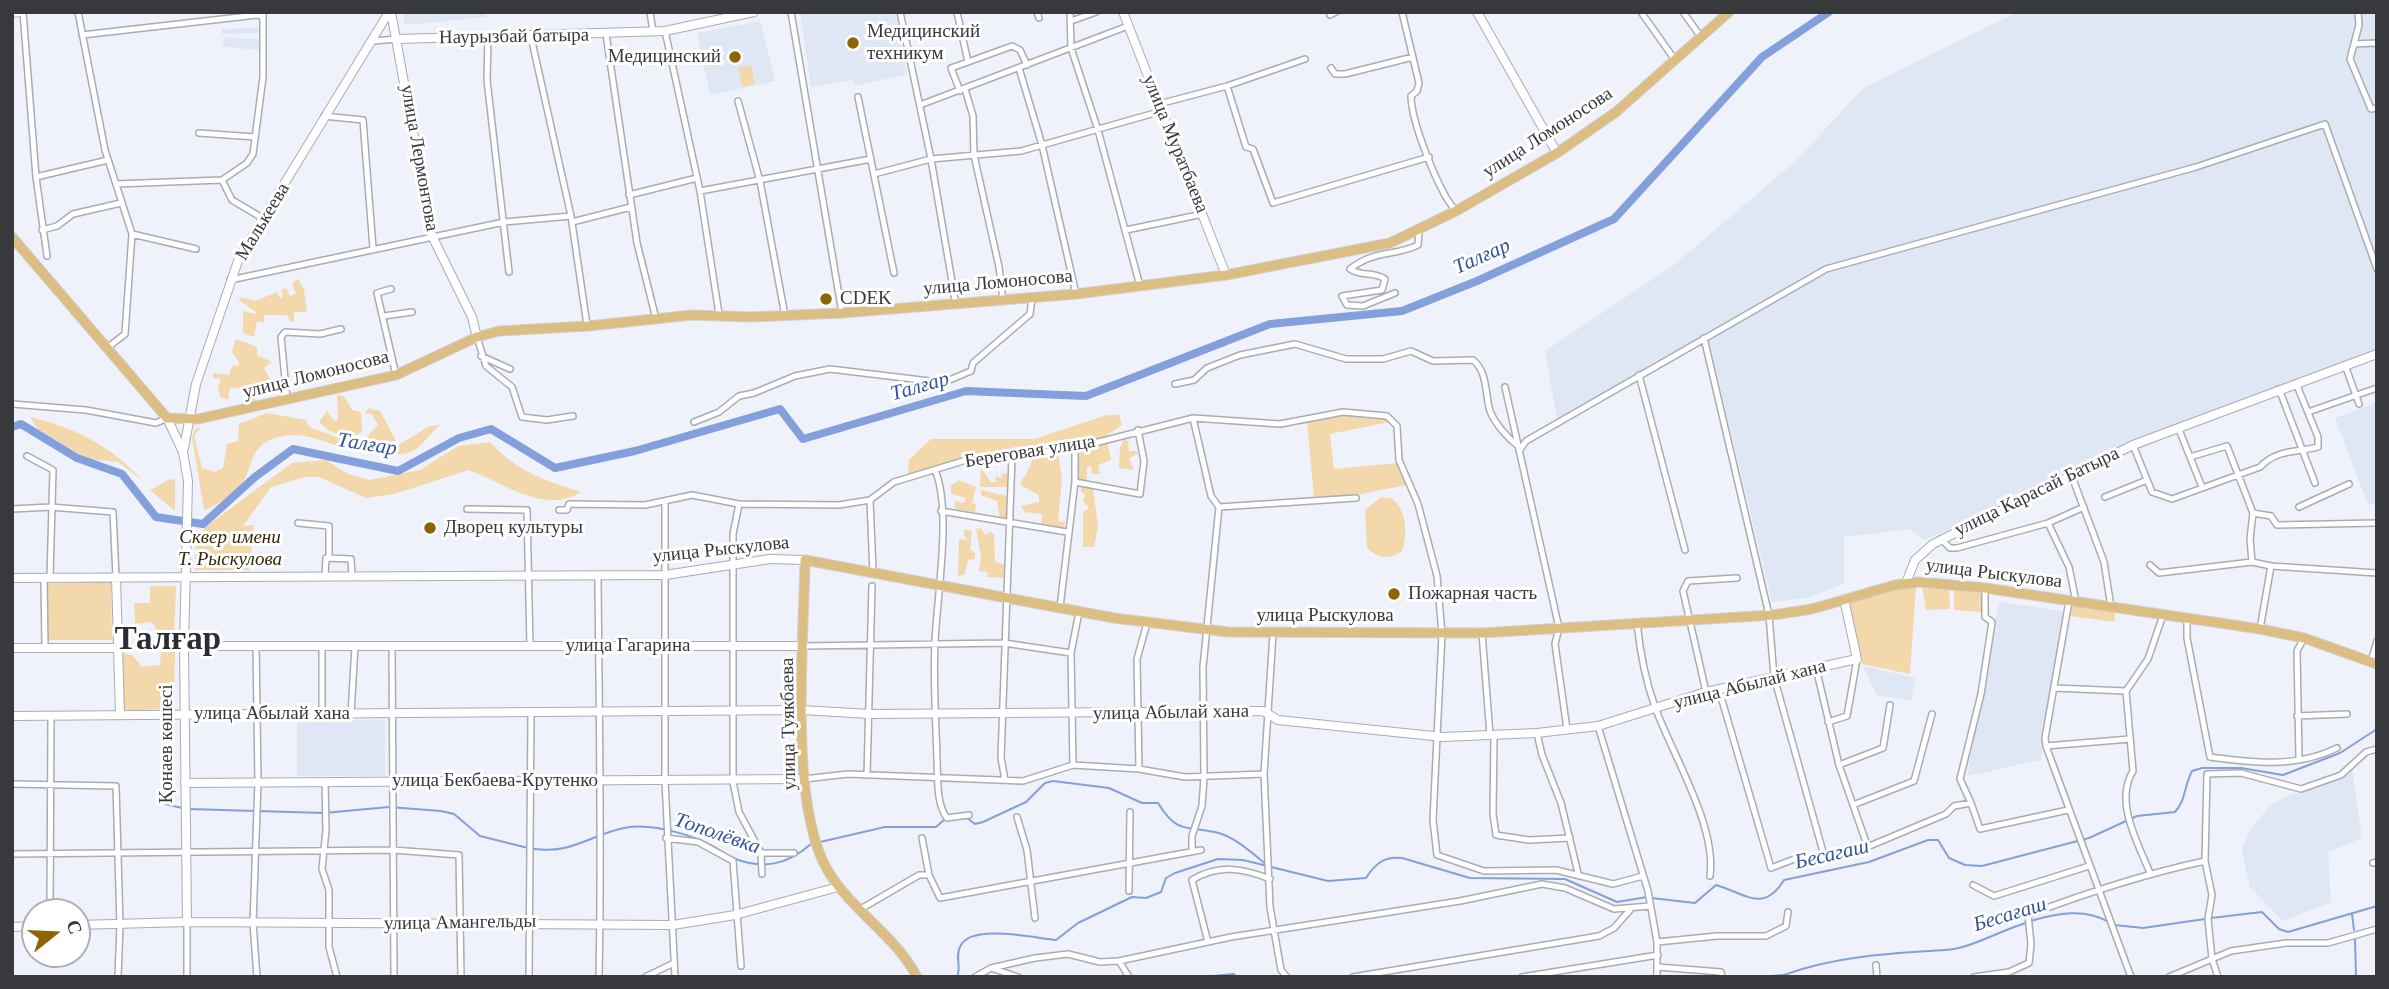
<!DOCTYPE html>
<html>
<head>
<meta charset="utf-8">
<style>
	body { margin:0 }
	#map { position:relative; width:2389px; height:989px; overflow:hidden; background:#eff2fa; font-family:"Times New Roman",serif }
	canvas { display:block }
	.frame { position:absolute; inset:0; border:14px solid #38393c; pointer-events:none }
	.north { position:absolute; left:21px; top:898px; width:70px; height:70px; box-sizing:border-box; background:#fff; border:2px solid #afb0b1; border-radius:50%; rotate:72deg; font-size:19px; font-weight:700; line-height:28px; text-align:center; color:#38393c }
	.north::after { content:''; display:block; margin:auto; width:24px; height:32px; background:#8d6508; clip-path:polygon(50% 0,100% 100%,50% 72%,0 100%) }
</style>
</head>
<body>
<div id="map">
<canvas width="2389" height="989"></canvas>
<div class="frame"></div>
<div class="north">С</div>
</div>
<script>
const ctx = document.querySelector('canvas').getContext('2d');
ctx.lineJoin = 'round';
function fill(path, color) {
  ctx.fillStyle = color;
  ctx.fill(path, 'evenodd');
}
function trace(path, color, width, dash) {
  ctx.strokeStyle = color;
  ctx.lineWidth = width;
  ctx.lineCap = dash ? 'butt' : 'round';
  ctx.setLineDash(dash || []);
  ctx.stroke(path);
}
function drawText(font, color, halo, rows, align = 'center') {
  ctx.font = font + ' "Times New Roman",serif';
  ctx.lineWidth = 6;
  ctx.setLineDash([]);
  ctx.textBaseline = 'middle';
  ctx.strokeStyle = halo;
  ctx.fillStyle = color;
  for (const [text, x, y, turn = 0] of rows) {
    ctx.save();
    ctx.translate(x, y);
    ctx.rotate((+turn || 0) * Math.PI / 180);
    ctx.textAlign = isNaN(turn) ? turn : align;
    if (halo) ctx.strokeText(text, 0, 0);
    ctx.fillText(text, 0, 0);
    ctx.restore();
  }
}
fill(new Path2D(`
	M403,12H486V17L405,25Z
	M800,12H895L907,74L855,86L853,80L811,87Z
	M2018,12H2377V349L1924,540L1910,529L1844,537V584L1808,598L1772,602L1707,333L1557,419L1545,351L1674,265L1798,159L1863,88Z
	M760,21L775,81L710,95L697,33Z
	M261,28V33L222,34V29Z
	M226,37L262,40L261,50L225,47L222,43Z
	M2377,402V502L2368,505L2335,418Z
	M1999,602L2063,611L2042,755L2041,760L1967,776Z
	M1863,666L1916,678L1911,700L1877,696Z
	M297,720H385V776H297Z
	M2352,769L2362,838L2328,852L2331,902L2283,921L2250,887L2242,851L2250,829L2273,803Z`), '#dfe6f4');
fill(new Path2D(`
	M751,65L755,84L742,87L738,68Z
	M298,279L304,290L307,312H294V321L291,322L287,315H264V323L257,321L254,337L243,333V311L255,314L256,312L240,301L239,297L255,301L277,292L280,298L283,297L281,290L286,288L290,296L296,294L292,283Z
	M236,339L257,347V355L272,362L264,368L273,384L263,383L262,389L256,391V401L250,402L249,389L230,388L228,400L220,397L218,386L221,379L213,378V373L229,375L232,365L238,366L239,362L232,352Z
	M337,395L344,396L352,410L361,412L362,432C347,442 330,433 319,422L327,411L334,421L338,420Z
	M369,408L380,411L396,441L380,444L373,441L368,445L365,439L378,425L372,414L364,413Z
	M267,413L306,420L309,427L378,452C342,457 309,424 272,439C250,448 253,465 243,482C237,491 214,508 204,510L192,437L195,429L201,427L194,436L202,468L215,472L223,468L227,444L238,441L239,424Z
	M1107,415H1119L1122,425C1077,460 1015,451 961,460C946,462 930,470 915,476L908,473L909,460L931,439H1034Z
	M1342,415L1386,418L1389,422L1330,434L1334,469L1397,463L1406,485L1356,495L1314,497L1307,422Z
	M30,417C76,428 111,446 143,481L118,462L87,459L38,429Z
	M440,425C422,441 417,458 392,453L393,448L430,426Z
	M1124,439L1128,441L1129,451H1136L1138,454L1129,458L1134,470L1119,468L1120,447Z
	M1107,441L1111,460L1098,465L1100,474H1092L1091,467H1087V482L1077,480L1080,447Z
	M490,442C519,473 542,479 581,492C545,515 504,483 469,470L394,494L366,498L319,477H305L271,487L243,526L254,525L249,570H195L196,535L203,534L204,528L292,463L326,460L348,474L369,480L420,470L458,446Z
	M1051,453H1058L1062,479L1058,521L1065,522L1064,529L1041,528L1042,514L1025,512L1021,506L1039,502V495L1020,485C1023,476 1030,471 1032,460Z
	M981,468L991,482H995L996,476L1002,478L1001,474L1007,473L1008,487H980Z
	M170,479L175,480V511L150,490Z
	M959,480L976,487L972,503L976,504L975,512L955,509V501L963,503L966,498L951,494V486Z
	M1081,484L1093,488L1098,527L1094,547H1083V512L1089,508L1083,501L1085,494L1081,492Z
	M981,490L1007,496L1008,519H1000L997,501L981,495Z
	M1381,497L1391,498C1407,509 1408,534 1402,551C1389,560 1379,559 1367,548L1365,510Z
	M981,528L985,535L990,532L994,534L995,562L1007,565L1006,578L987,577L988,572L979,571L981,557L976,529Z
	M964,529L972,531L970,550L975,553V559L968,560L964,575L958,576L959,539L968,540L964,536Z
	M111,582L112,640H47V583Z
	M1922,585L1949,588L1950,609L1926,610Z
	M150,586H176L174,637L161,638L152,622L135,624L134,603H150Z
	M1916,586L1910,674L1862,664L1847,600Z
	M1954,588L1981,592V612L1954,610Z
	M2072,605L2116,611L2114,622L2071,616Z
	M161,651H175L174,708L124,711L123,653L132,655L142,667L160,665Z`), '#f2d8ab');
trace(new Path2D(`
	M165,804L182,808
	M188,809L324,813L389,807L441,811L454,814L480,836L528,848
	M967,818L975,824L983,822L1026,802L1045,783L1053,781L1109,788L1142,803H1158C1177,834 1186,826 1215,832C1234,836 1252,853 1267,865
	M820,842L885,827H936L945,819
	M534,849C572,854 590,835 624,828C653,822 704,837 728,856
	M733,858C763,870 787,865 811,844
	M1652,898L1695,903L1716,885C1745,893 1763,914 1784,880L1869,862L1928,840H1938L1949,858L1965,865L1982,866L2089,838L2137,816L2175,812C2186,800 2184,786 2192,771L2202,768H2241L2283,775L2340,753L2377,729
	M2352,914L2354,930
	M2211,918L2262,912L2279,929L2288,932L2377,906
	M2031,921C2057,913 2085,908 2109,922
	M2114,925L2143,928L2205,919
	M2355,937L2356,977
	M957,977C962,966 954,957 961,945C973,924 1034,938 1056,940L1078,923L1132,897L1146,898L1161,892L1166,878L1175,873L1218,859L1243,860L1328,881L1366,878C1375,864 1384,856 1402,858L1470,878L1565,879L1617,902L1647,897
	M1202,977L1234,974L1236,977
	M1767,977C1773,974 1781,977 1787,974C1836,956 1894,953 1945,950C1970,949 2001,930 2026,923`), '#83a0dc', 2);
trace(new Path2D(`
	M12,427L21,424L77,458L122,474L156,517L203,524L255,477L293,449L398,471L459,438L491,429L555,468L635,451L780,409L803,439L966,391L1086,396L1270,324L1402,311L1477,281L1614,219L1762,57L1829,12`), '#83a0dc', 8);
const street = new Path2D(`
	M23,12L36,177L47,256
	M78,12L105,150L132,234L125,334L107,348
	M650,12L653,32
	M791,12L842,313
	M900,12L931,159L956,305
	M957,12L968,62L951,68L960,91
	M1037,12L1039,18
	M1070,12L1071,48L1098,130L1140,286
	M1402,12L1419,83L1417,91L1411,96C1411,121 1439,193 1456,211
	M1641,12L1675,60
	M1683,12L1701,37
	M2358,12L2359,25L2350,59L2371,109L2377,108
	M1330,15L1336,12
	M1071,21L1096,12
	M665,31L700,191L719,314
	M606,34L637,243L656,319
	M82,35L257,15L263,17
	M531,37L571,216L587,325
	M488,38L487,80L509,272
	M373,41L398,39
	M2354,44L2377,43
	M968,62L1012,46L1020,50L1027,65
	M1019,68L1042,145L1076,294
	M1331,68L1335,74H1345L1413,57
	M1227,86L1246,147L1253,149L1273,203L1429,157
	M965,89L973,116L974,155L999,267L1003,301
	M858,97L894,273
	M738,101L760,181L785,316
	M1159,104L1227,86L1305,59
	M920,105L1128,26
	M324,116L363,120L373,248
	M199,133L255,137
	M874,174L931,159L1021,151L1162,111
	M36,177L108,160
	M222,180L247,163L253,154L263,77V12
	M116,184L222,180L232,200L264,219
	M700,191L871,159
	M629,195L697,178
	M572,222L631,207
	M42,230L57,226L73,214L121,203
	M1126,230L1203,214
	M132,234L196,249
	M230,280L504,222L571,216
	M391,289L377,293L396,375
	M1395,293L1363,306L1347,305L1342,296L1382,290L1385,279C1374,271 1361,277 1350,269C1376,249 1393,257 1418,245L1419,231
	M384,316L412,312
	M477,337L486,366L512,387L522,417L547,420L573,416
	M1704,338L1769,615L1774,677L1825,859
	M481,356L510,369
	M2345,365L2359,404
	M1639,375L1685,550
	M1175,384L1194,380L1207,368L1240,355L1295,344L1346,359H1383L1411,351L1433,361L1473,360C1488,372 1485,395 1490,411C1495,424 1508,438 1518,446
	M1505,387L1559,628L1555,644L1567,729
	M2279,389L2315,483
	M287,400L281,337L285,332L320,334L341,329
	M12,404L86,410L156,423L167,418
	M2308,412L2377,388
	M694,422L719,412L739,396L754,393L795,376L830,369L938,382L947,381L971,371L973,363L1030,314L1032,298
	M2178,427L2202,487
	M2133,445L2152,492L2172,499L2260,467C2277,449 2295,453 2318,447V437L2296,383
	M1519,451L1526,441L1826,269L2196,167L2325,124L2377,269
	M27,456L53,470L50,577
	M2190,457L2227,446L2253,513
	M935,470C952,509 937,597 935,642C933,681 936,721 937,760C938,778 936,804 947,818L969,815
	M2071,474L2104,562L2111,607
	M1075,482L1140,494L1144,461L1138,430
	M2105,497L2147,480
	M870,500L873,572
	M665,501V781L675,977
	M739,504L733,534V782L739,812L761,853L762,874
	M1219,507L1356,498
	M2299,507L2349,484
	M12,509L50,507L113,512L116,577
	M467,509L527,510L530,646
	M559,510H567L569,504L645,505L692,495L739,504L839,505L870,500L894,482L963,461L1075,448L1193,418L1280,424L1343,412L1387,416L1397,426L1399,460L1418,504L1437,576L1442,634L1433,820L1437,855L1484,871L1556,870L1613,884L1643,876
	M941,511L1067,532
	M298,523L329,526V558
	M2048,523L2069,567L2076,602
	M1941,539L1950,548H1957L2048,523L2084,507
	M2252,562L2250,539L2253,513L2271,516L2277,525L2377,523
	M2150,565L2159,573L2252,562L2271,566L2377,573
	M598,576C599,710 602,843 599,977
	M325,577L326,558L351,559L352,577
	M44,578L45,647
	M2069,601L2045,738L2046,746L2131,977
	M1060,607L1075,482V448
	M2187,618V638L2210,757C2254,763 2296,768 2337,748
	M1637,623C1640,652 1645,679 1655,707C1672,754 1717,826 1710,876
	M2260,629L2271,566
	M1482,633L1490,735
	M1273,634L1264,774L1270,907L1281,970L1287,977
	M256,645L258,782L253,923L257,977
	M392,645L394,977
	M322,646V714
	M804,646L1004,643L1071,653
	M2371,661L2377,641
	M1816,668L1839,765L1867,845
	M2054,688L2126,691
	M1719,690L1771,868L1797,858L1825,859L1848,855L1946,814L1954,806L1971,803L1980,829L2068,810
	M1706,692L1683,591L1688,581L1737,578
	M351,714L355,646
	M2297,716L2347,714
	M1828,722L1847,716L1857,659
	M1598,726L1648,891L1657,942V977
	M1537,733L1542,755L1561,803L1578,873
	M1494,736L1493,814L1496,835L1529,840L1570,838
	M2046,746L2130,739
	M2299,758L2297,651L2304,638
	M1073,765L1071,653L1079,612
	M1839,765L1883,748L1890,705
	M1139,769L1137,659L1147,623
	M867,775L872,586
	M804,779L848,774L1023,781L1073,765L1139,769L1185,777L1264,774
	M1005,780L1001,758L1012,457
	M325,782L326,830L322,869L329,890V947L337,977
	M12,784L116,786L120,925L118,977
	M1971,803L1960,779L1981,694L1992,622L1985,617V588
	M1853,805L1914,781L1932,714
	M1017,817L1027,850L1035,918
	M666,838L698,842L733,861L741,966
	M922,838L929,875L940,898L1201,850
	M1192,851V836L1202,806L1204,777L1203,667L1219,507L1211,496L1193,418
	M761,853H794
	M12,854L393,850L459,855L461,977
	M2373,863L2377,862
	M2150,873C2138,843 2114,802 2133,771L2126,691L2148,659L2163,615
	M1973,885L1994,896L2089,866
	M1129,891L1130,812
	M859,910L919,875H929
	M50,912L51,716
	M1208,942L1192,880C1219,864 1242,868 1270,879
	M1657,942L1717,936H1766L1786,926L1788,912
	M1119,961L1129,977
	M1876,965L1877,977
	M1658,967L1721,972L1722,977
	M994,969L1018,977
	M187,977V922
	M529,977L531,714
	M645,977L674,963
	M975,977L991,968L1035,958L1068,954L1100,962L1119,961L1231,937L1460,901L1542,884L1565,888L1614,909L1650,906
	M1353,977L1599,936L1614,928L1630,910
	M1522,977L1658,955
	M1974,977L2009,972L2029,963L2031,944L2028,915C2086,893 2144,874 2205,861
	M2169,977L2231,951L2286,943H2328L2377,929
	M2218,977L2212,959L2208,919L2212,895L2205,861L2207,774L2241,773L2301,789L2341,775L2366,752L2377,749`);
const secondary = new Path2D(`
	M391,12L432,236L472,317L477,337
	M1123,12L1226,275
	M1477,12L1557,153
	M12,13L21,12
	M398,39L665,31L754,12
	M167,418L183,452L188,481L184,646L187,922
	M184,448L196,384L239,258L389,12
	M116,577L120,715
	M12,578L665,575L770,559L805,560
	M1906,583L1915,560L1933,544L2133,445L2377,354
	M184,646H804
	M12,648H118
	M12,716L802,710L870,714L1263,711L1278,720L1443,737L1537,733L1598,726L1706,692L1857,659L1844,599
	M185,783L804,779
	M77,925L187,922L673,925L735,915L838,887
	M12,927L35,926`);
const primary = new Path2D(`
	M12,237L167,418L198,419L396,375L477,337L499,331L588,326L692,315L752,317L842,313L1076,294L1226,275L1390,243L1456,211L1557,153L1616,112L1729,12
	M917,977C896,936 852,911 828,871C788,804 804,640 805,560L1114,618L1228,632L1482,633L1773,615L1812,609L1895,585L1919,582L1985,588L2260,629L2304,638L2377,664`);
trace(street, '#a9acb3', 8);
trace(secondary, '#a9acb3', 10);
trace(primary, '#cfcfd0', 11);
trace(street, '#fff', 5);
trace(secondary, '#fff', 8);
trace(primary, '#ddbe82', 9);
for (const [x, y, r, color] of [
	[853,43,7,"#8d6508"],
	[735,57,7,"#8d6508"],
	[826,299,7,"#8d6508"],
	[430,528,7,"#8d6508"],
	[1394,594,7,"#8d6508"]
]) {
  const dot = new Path2D();
  dot.arc(x, y, r, 0, 2 * Math.PI);
  ctx.fillStyle = color;
  ctx.fill(dot);
  trace(dot, '#fff', 2.5);
}
drawText('19px', '#38393c', '#fff', [
	["Медицинский",867,32],
	["техникум",867,54],
	["Медицинский",721,57,"right"],
	["CDEK",840,299],
	["Дворец культуры",444,528],
	["Пожарная часть",1408,594]
], 'left');
drawText('19px', '#38393c', '#fff', [
	["Наурызбай батыра",514,37,-1],
	["улица Ломоносова",1548,133,-33],
	["улица Муратбаева",1175,144,68],
	["улица Лермонтова",419,158,80],
	["Малькеева",263,222,-59],
	["улица Ломоносова",998,283,-5],
	["улица Ломоносова",316,375,-14],
	["Береговая улица",1030,452,-9],
	["улица Карасай Батыра",2037,492,-26],
	["улица Рыскулова",721,550,-6],
	["улица Рыскулова",1994,574,7],
	["улица Рыскулова",1325,616],
	["улица Гагарина",628,646],
	["улица Абылай хана",1750,685,-14],
	["улица Абылай хана",1171,713,-1],
	["улица Абылай хана",272,714],
	["улица Туякбаева",789,724,-91],
	["Қонаев көшесі",167,744,-90],
	["улица Бекбаева-Крутенко",495,781],
	["улица Амангельды",460,923,-1]
]);
drawText('italic 19px', '#362709', '#fff', [
	["Сквер имени",230,538],
	["Т. Рыскулова",230,560]
]);
drawText('italic 21px', '#33549b', '#fff', [
	["Талғар",1482,257,-24],
	["Талғар",920,387,-16],
	["Талғар",367,445,9],
	["Тополёвка",717,834,19],
	["Бесагаш",1832,855,-13],
	["Бесағаш",2010,915,-17]
]);
drawText('bold 33px', '#2a2d32', '#fff', [
	["Талғар",168,640]
]);
</script>
</body>
</html>
